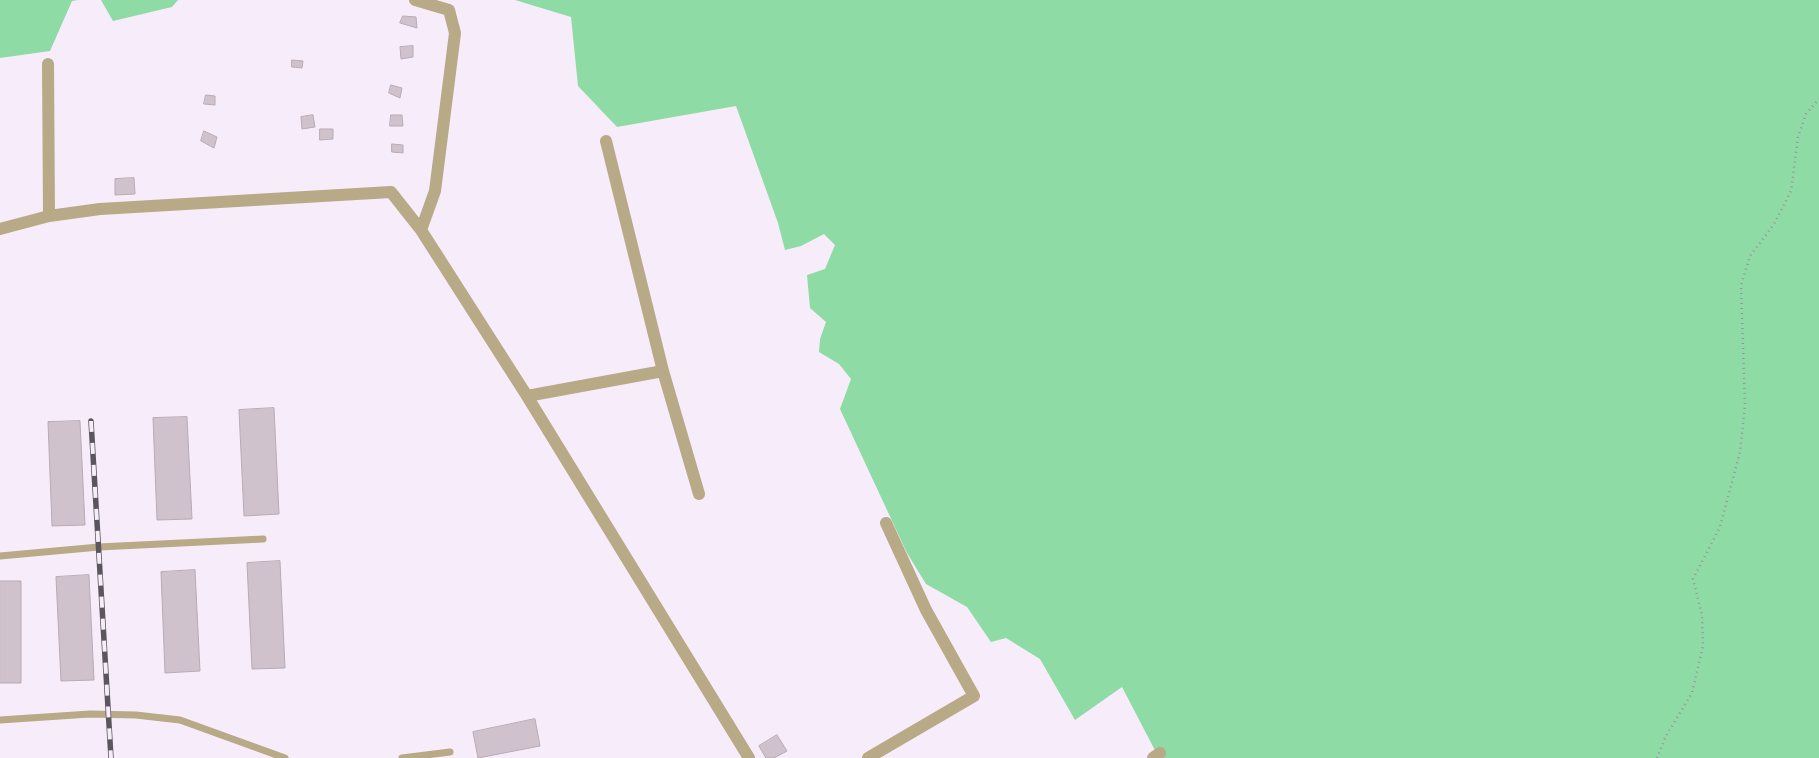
<!DOCTYPE html>
<html>
<head>
<meta charset="utf-8">
<style>
	body { margin:0 }
	canvas { display:block; background:#f6ecfa }
</style>
</head>
<body>
<canvas width="1819" height="758"></canvas>
<script>
const ctx = document.querySelector('canvas').getContext('2d');
ctx.lineJoin = 'round';
function fill(path, color) {
  ctx.fillStyle = color;
  ctx.fill(path, 'evenodd');
}
function trace(path, color, width, dash) {
  ctx.strokeStyle = color;
  ctx.lineWidth = width;
  ctx.lineCap = dash ? 'butt' : 'round';
  ctx.setLineDash(dash || []);
  ctx.stroke(path);
}
fill(new Path2D(`
	M0,0H78L72,1L50,51L0,58Z
	M101,0H178L172,7L113,21Z
	M515,0H1819V758H1159L1122,687L1075,720L1040,659L1006,638L991,642L967,607L926,584L907,553L840,409L851,379L839,364L819,352L820,339L826,322L810,308L807,275L825,269L835,245L824,234L801,246L785,250L778,223L736,106L617,127L578,86L571,17Z`), '#8fdba5');
const building = new Path2D(`
	M403,16L416,17L417,28L400,23Z
	M413,46V57L401,59L400,47Z
	M292,60L303,61L302,68L292,67Z
	M391,85L402,88L400,98L389,93Z
	M206,95L215,96V105L204,104Z
	M313,115L315,127L302,129L301,117Z
	M391,115H402L403,126H390Z
	M320,129H333V139L320,140Z
	M204,131L217,137L214,148L201,141Z
	M392,144L403,145V153L392,152Z
	M134,178L135,194L115,195V179Z
	M274,408L279,514L244,516L239,410Z
	M187,417L192,519L157,520L153,418Z
	M80,421L85,525L52,526L48,422Z
	M280,561L285,668L252,669L247,563Z
	M195,570L200,671L165,673L161,572Z
	M89,575L94,680L61,681L56,577Z
	M0,581H21V683H0Z
	M535,719L540,746L478,758L473,732Z
	M777,735L787,751L774,758H766L759,746Z`);
fill(building, '#d0c2cc');
trace(building, '#b9abb5', 1);
trace(new Path2D(`
	M1657,758L1666,736L1692,693L1703,646L1702,615L1693,579L1720,527L1740,452L1745,405L1741,285L1750,256L1774,224L1791,191L1798,137L1806,114L1819,99`), '#99929c', 2.5, [1, 4]);
trace(new Path2D(`
	M0,556L99,547L263,539
	M0,720L90,714L136,715L180,720L285,758
	M402,758L450,752`), '#b8a987', 7);
trace(new Path2D(`
	M415,0L449,10L455,33L435,191L421,230
	M48,64L49,216
	M606,141L663,371L699,494
	M0,229L49,216L100,209L391,192L421,230L527,396L749,758
	M527,396L663,371
	M868,758L974,696L926,610L886,523
	M1153,758L1160,753`), '#b8a987', 12);
const rail = new Path2D(`
	M91,421L111,758`);
trace(rail, '#5b565d', 5.5);
trace(rail, '#f6ecfa', 4, [11]);
</script>
</body>
</html>
